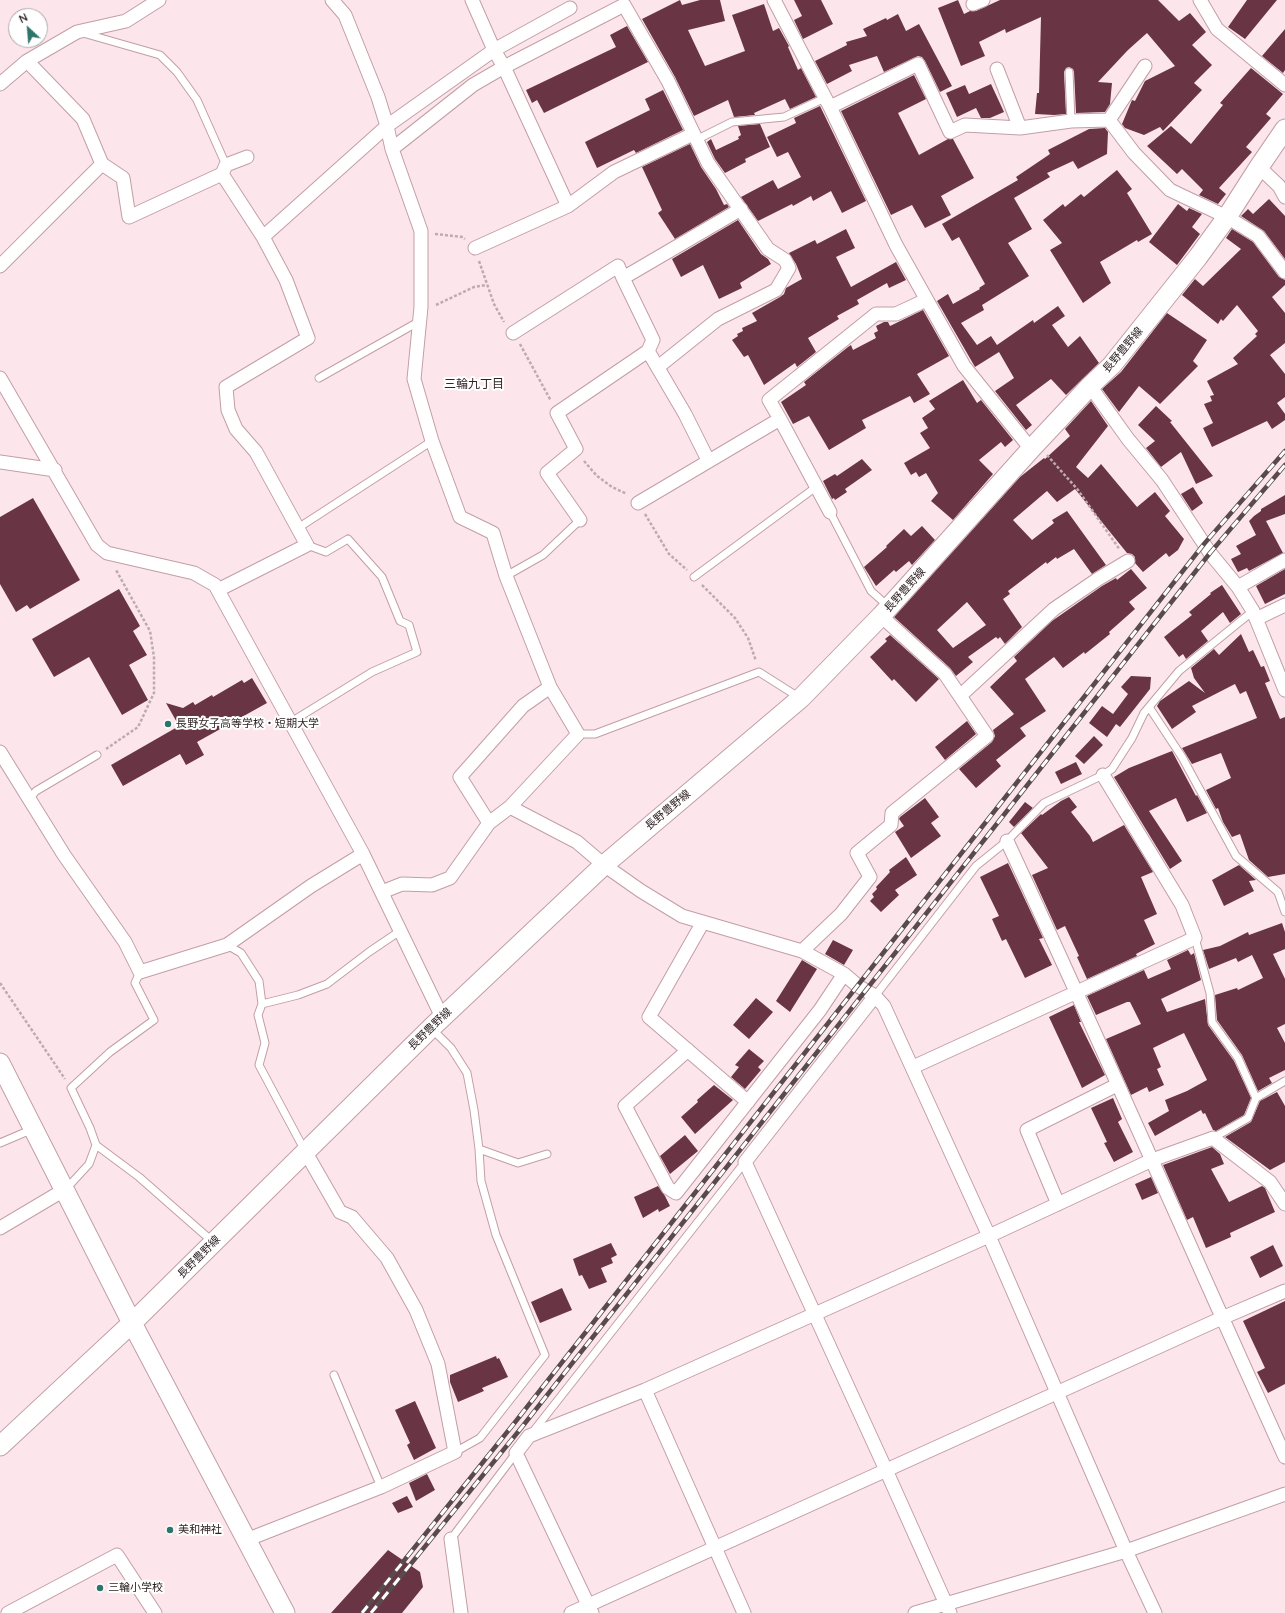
<!DOCTYPE html>
<html>
<head>
<meta charset="utf-8">
<style>
	body { margin:0 }
	#map { position:relative; width:1285px; height:1613px; overflow:hidden; background:#fde6eb; font-family:Quicksand,sans-serif }
	canvas { display:block }
	.north { position:absolute; left:8px; top:8px; width:40px; height:40px; box-sizing:border-box; background:#fff; border:1px solid #aca7a8; border-radius:50%; rotate:334deg; font-size:11px; font-weight:700; line-height:16px; text-align:center; color:#302326 }
	.north::after { content:''; display:block; margin:auto; width:14px; height:18px; background:#2d746a; clip-path:polygon(50% 0,100% 100%,50% 72%,0 100%) }
</style>
</head>
<body>
<div id="map">
<canvas width="1285" height="1613"></canvas>
<div class="north">N</div>
</div>
<script>
const ctx = document.querySelector('canvas').getContext('2d');
ctx.lineJoin = 'round';
function fill(path, color) {
  ctx.fillStyle = color;
  ctx.fill(path, 'evenodd');
}
function trace(path, color, width, dash) {
  ctx.strokeStyle = color;
  ctx.lineWidth = width;
  ctx.lineCap = dash ? 'butt' : 'round';
  ctx.setLineDash(dash || []);
  ctx.stroke(path);
}
function drawText(font, color, halo, rows, align = 'center') {
  ctx.font = font + ' Quicksand,"Noto Sans JP",sans-serif';
  ctx.lineWidth = 4;
  ctx.setLineDash([]);
  ctx.textBaseline = 'middle';
  ctx.strokeStyle = halo;
  ctx.fillStyle = color;
  for (const [text, x, y, turn = 0] of rows) {
    ctx.save();
    ctx.translate(x, y);
    ctx.rotate((+turn || 0) * Math.PI / 180);
    ctx.textAlign = isNaN(turn) ? turn : align;
    if (halo) ctx.strokeText(text, 0, 0);
    ctx.fillText(text, 0, 0);
    ctx.restore();
  }
}
fill(new Path2D(`
	M680,0L682,5L700,0H720L725,21L688,30L705,66L745,51L732,15L764,4L773,31L779,28L789,46L788,47L798,70L801,68L816,97L790,109L785,99L754,113L755,115L734,117L728,100L694,116L675,77L642,19Z
	M794,0H821L833,24L803,39L794,20L802,16Z
	M958,0L964,14L970,11H976L1000,0H1158L1179,21L1190,13L1206,32L1192,45L1212,65L1194,83L1202,90L1163,131L1160,127L1144,135L1125,128L1122,124L1132,100L1135,101L1145,81L1175,66L1147,33L1128,50L1098,82L1112,83L1110,104L1105,112L1076,113L1074,72L1073,69L1069,67L1066,68L1064,72L1066,114L1054,115L1035,114L1037,93H1039L1041,17L1006,33L1005,29L979,42L985,56L961,66L938,8Z
	M1247,0H1277L1245,39L1228,27Z
	M898,14L906,31L919,24L952,86L940,92L925,61L922,57L918,56L884,72L877,56L849,65L852,71L827,84L815,61L847,45L846,42L867,36L863,29L886,18L887,20Z
	M627,26L648,62L544,113L537,100L532,103L526,90L616,47L610,35Z
	M1285,29V70L1283,73L1262,56Z
	M1251,68L1283,94L1266,114L1271,118L1246,147L1252,152L1219,188L1226,194L1218,204L1199,195L1203,190L1182,169L1177,174L1147,146L1171,126L1191,144L1223,105L1220,103Z
	M914,75L926,99L898,113L919,155L948,139H953L974,178L941,196L951,215L925,228L912,205L891,215L841,111Z
	M991,84L1004,112L990,118H981L976,108L957,117L946,93L965,85L969,94Z
	M663,90L683,130L636,153L634,150L597,168L585,142L650,110L645,99Z
	M820,106L866,201L842,213L831,191L813,201L811,196L793,206L792,204L758,221L741,197L773,180L778,189L801,177L788,152L777,157L767,137L796,123L794,118Z
	M760,124L770,147L745,159L746,162L725,173L715,159L707,142L711,139L716,150L739,139L738,137L741,135L738,126Z
	M1105,128L1108,132L1107,154L1078,169L1073,161L1047,173L1050,177L1014,198L1032,229L1008,243L1029,276L982,305L984,310L961,323L977,345L991,336L997,345L1033,320L1034,323L1058,306L1065,316L1052,325L1068,347L1080,336L1099,363L1066,395L1051,379L1016,405L1032,425L1026,430L995,391L1014,378L999,352L975,367L937,301L948,294L953,304L980,289L979,288L985,284L959,237L952,241L942,224L1018,180L1016,177L1050,154L1048,150L1089,129Z
	M690,144L701,167L716,189L724,205L727,204L729,207L675,239L658,213L662,210L642,167Z
	M1117,170L1132,189L1127,193L1152,234L1138,242L1137,240L1100,262L1111,283L1083,303L1050,250L1062,243L1043,220L1063,204L1065,207L1081,194L1084,197Z
	M1269,199L1285,216V259L1264,231L1241,216L1248,209L1253,214Z
	M1178,204L1187,211L1189,208L1202,214L1192,227L1200,234L1177,265L1149,242Z
	M738,220L761,254L768,259L771,264L740,283L742,288L719,299L703,265L681,277L672,259Z
	M846,229L855,248L836,257L851,287L896,262L906,280L889,288L887,283L857,300L859,304L837,316L839,319L808,338L816,352L797,367L795,363L764,385L748,355L744,357L732,340L738,336L737,334L743,331L742,328L757,321L752,313L780,297L784,294L786,288L802,279L796,264L789,253L815,240L817,244Z
	M1232,229L1253,242L1279,277L1285,280V285L1272,297L1285,313V343L1270,355L1285,374V397L1277,403L1285,414V420L1272,429L1267,421L1212,447L1203,428L1213,423L1204,404L1212,401L1210,396L1214,395L1207,381L1238,364L1233,358L1257,336L1255,334L1258,331L1237,305L1223,321L1221,319L1218,324L1182,295L1195,279L1203,286L1241,249L1226,238Z
	M923,310L949,356L917,374L930,394L914,403L910,396L862,420L866,428L829,450L809,416L793,424L781,402L806,385L804,382L848,347L851,345L853,350L876,338L874,333L878,331L876,326L884,322H888L890,326Z
	M1167,313L1207,340L1193,361L1198,366L1160,404L1139,386L1119,412L1102,389L1121,372Z
	M963,380L977,403L981,400L1013,440L1005,447L1001,442L979,460L993,474L953,520L931,501L938,493L926,473L919,477L916,472L911,475L904,463L930,448L920,433L928,428L922,418L935,409L929,401Z
	M1091,401L1108,426L1076,467L1088,478L1101,464L1137,507L1155,492L1170,511L1165,516L1184,539L1178,550L1169,557L1166,553L1143,572L1135,563V557L1132,554L1127,553L1075,489L1057,502L1047,491L1013,520L1032,540L1054,523L1052,520L1067,511L1106,565L1092,574L1074,549L1057,559L1056,557L1047,564L1046,562L1008,591L1010,594L1003,599L1022,627L1005,644L1000,637L998,639L996,637L968,657L973,662L956,676L950,668L894,617L1020,477L1044,458L1045,459L1070,436L1065,429ZM967,602L986,625L953,648L937,630Z
	M1156,406L1172,421L1170,422L1213,476L1196,484L1181,452L1161,467L1146,448L1155,441L1138,425Z
	M862,459L872,470L845,489L847,492L835,500L834,498L832,499L823,481L835,474L837,476Z
	M1193,487L1203,503L1192,511L1181,494Z
	M1285,495V514L1266,521L1283,553L1249,571L1247,568L1238,572L1231,559L1241,554L1236,546L1256,535L1249,521L1254,516L1261,511V509Z
	M33,498L80,580L30,609L27,605L16,612L0,584V517Z
	M922,526L935,540L912,565L909,561L896,572L894,570L876,586L864,567L887,547L886,546L904,529L911,536Z
	M1131,569L1147,588L1129,602L1135,609L1109,632L1110,634L1085,654L1084,652L1063,668L1054,657L1025,679L1046,711L1020,728L1026,736L996,760L1001,766L976,788L959,769L992,742L995,736L993,730L1014,714L990,687L1017,661L1014,657L1052,621L1102,586L1116,578L1117,580Z
	M1285,569V594L1265,604L1256,586Z
	M1222,585L1241,614L1230,623L1223,612L1201,631L1208,641L1186,659L1183,654L1179,657L1164,637L1192,615L1189,612L1211,594L1210,593Z
	M119,589L140,626L133,631L147,655L129,665L148,700L122,715L89,657L54,677L32,639Z
	M1241,634L1249,652L1253,650L1261,667L1264,666L1270,681L1265,683L1280,719L1285,717V874L1268,877L1249,860L1240,834L1232,837L1223,822L1218,808L1216,809L1206,790L1231,778L1221,753L1192,764L1182,748L1257,718L1246,691L1240,694L1235,684L1192,706L1196,712L1172,729L1157,706L1160,701L1189,681L1205,693L1194,678L1191,668L1214,649L1219,655Z
	M890,635L939,679L916,702L894,679L892,681L870,657L887,641L885,639Z
	M1131,676L1151,677L1150,689L1120,727L1116,724L1107,737L1089,723L1102,706L1113,714L1128,694L1121,687Z
	M252,678L267,703L197,742L204,755L186,765L180,754L123,786L111,765L179,726L166,703L183,708L193,702L195,705L212,695L213,697L242,680L244,683Z
	M967,721L976,734L945,760L935,747Z
	M1094,736L1103,745L1084,764L1075,756Z
	M1172,751L1196,796L1197,795L1207,813L1187,822L1176,798L1149,811L1182,861L1170,869L1114,777L1129,768Z
	M1076,762L1082,774L1061,784L1055,772Z
	M1069,797L1077,807L1071,812L1090,836L1093,842L1124,825L1153,872L1141,877L1157,914L1144,920L1155,944L1136,954L1137,956L1087,979L1077,957L1079,956L1065,926L1057,930L1032,875L1048,868L1021,833L1041,814L1042,815L1061,801Z
	M925,798L939,817L931,823L941,836L911,858L895,832L904,826L899,819L900,817Z
	M1025,802L1033,808L1014,827L1009,822Z
	M906,857L917,875L895,890L899,895L881,912L870,901L874,897L872,894L877,889L876,887L890,872L889,870Z
	M1008,863L1043,938L1039,939L1052,965L1025,978L1006,939L1002,941L992,919L999,916L980,877Z
	M1239,865L1256,880L1249,881L1254,891L1224,906L1212,880Z
	M1282,923L1285,932V949L1273,954L1285,979V1024L1277,1028L1285,1043V1070L1269,1078L1272,1083L1258,1091L1242,1055L1217,1020L1215,995L1237,988L1238,990L1263,978L1252,955L1238,962L1236,958L1209,969L1203,950L1220,946L1248,932L1249,935Z
	M833,940L853,950L844,965L825,954Z
	M1188,950L1191,955L1194,953L1201,980L1161,999L1167,1012L1205,999L1208,1025L1234,1061L1251,1098L1244,1115L1216,1131L1213,1130L1205,1113L1203,1114L1201,1110L1155,1136L1148,1123L1169,1111L1165,1100L1187,1091L1207,1080L1184,1033L1153,1048L1161,1067L1157,1069L1164,1085L1149,1092L1147,1087L1131,1095L1106,1039L1141,1024L1130,1002H1127L1096,1015L1087,996L1144,970L1148,979L1171,969L1167,960Z
	M802,960L817,969L790,1012L776,1001Z
	M756,998L773,1012L749,1039L733,1025Z
	M1074,1005L1081,1022H1079L1105,1075L1082,1088L1049,1017Z
	M749,1049L764,1061L758,1067L761,1070L745,1089L731,1077L739,1067L735,1065Z
	M714,1085L733,1100L695,1134L681,1117L698,1102L697,1100Z
	M1277,1092L1285,1106V1162L1270,1170L1225,1137L1251,1122L1260,1101Z
	M1113,1098L1122,1119L1118,1122L1133,1152L1114,1162L1104,1143L1107,1142L1091,1108Z
	M685,1135L698,1151L670,1174L660,1156Z
	M1212,1147L1220,1154L1224,1164L1211,1169L1229,1202L1262,1186L1265,1188L1275,1212L1230,1233L1231,1237L1206,1248L1193,1217L1187,1220L1163,1165Z
	M1151,1177L1158,1193L1142,1200L1135,1184Z
	M658,1186L665,1196L670,1206L659,1212L658,1209L643,1218L634,1197Z
	M611,1243L617,1255L611,1258L613,1263L601,1268L607,1282L589,1289L582,1275L579,1276L573,1259Z
	M1273,1245L1283,1266L1260,1278L1250,1257Z
	M562,1288L572,1310L540,1323L531,1302Z
	M1285,1301V1384L1268,1393L1257,1372L1265,1368L1243,1321Z
	M496,1356L497,1359L499,1358L508,1377L482,1388L484,1391L458,1402L450,1382V1375Z
	M415,1401L436,1448L414,1460L407,1445L410,1443L395,1410Z
	M427,1474L435,1490L416,1501L409,1483Z
	M407,1496L413,1507L398,1513L392,1503Z
	M388,1550L420,1572L423,1587L402,1613H331Z`), '#693544');
const lane = new Path2D(`
	M83,33L160,55L177,72L197,100L226,165
	M1069,72L1071,121
	M696,140L732,122L784,117L825,98
	M319,378L420,321
	M830,512L871,591L889,607
	M298,528L432,441
	M506,576L543,555L580,520
	M694,577L816,487
	M1149,707L1182,757L1236,856L1278,892L1285,912
	M291,722L372,672L417,652L409,625L400,621L382,577L348,539L326,552L307,545
	M578,734H595L759,672L800,698
	M29,799L36,791L97,755
	M1195,938L1210,993L1212,1022L1238,1058L1256,1098L1248,1118L1213,1138
	M227,945L241,953L259,981L262,1004L258,1015L265,1043L259,1065L305,1151
	M875,996L976,866L1007,841L1044,803L1103,775L1112,769L1132,738L1144,713L1179,671L1253,611
	M262,1004L298,995L327,984L369,952L400,931
	M431,1028L451,1048L467,1073L474,1110L479,1149L481,1181L496,1235L545,1355L480,1438L455,1452
	M1256,1098L1285,1081
	M0,1143L33,1129
	M96,1145L139,1177L213,1242
	M479,1149L518,1163L547,1154
	M66,1189L89,1164L96,1145L90,1128L71,1088L110,1052L154,1020L135,983L140,972
	M334,1375L381,1487
	M532,1433L745,1162
	M451,1539L516,1453`);
const street = new Path2D(`
	M332,0L345,15L378,97L387,126L392,149L421,231V307L414,379L432,441L460,517L493,533L506,576L550,687L578,734L510,807L577,842L604,865L641,891L682,916L802,951L844,974L858,986L875,996L884,1006L989,1236L1126,1551L1155,1613
	M472,0L494,50L504,67L568,206
	M774,0L830,107L896,245L964,366L1031,449
	M1200,0L1217,29L1285,85
	M973,4L983,0
	M27,61L83,119L102,164L123,178L129,217L222,174L226,165L247,157
	M0,84L27,61L77,32L126,21L159,0
	M830,107L918,64L950,132L965,125L1020,128L997,69
	M1109,120L1134,153L1170,190L1227,217L1258,236L1285,272
	M1020,128L1071,121L1109,120L1145,66
	M392,149L473,85L504,67L624,5L668,81L708,163L768,249L785,260L789,268L776,290L718,319L658,367
	M1259,167L1279,186L1285,197
	M263,237L387,126L494,50L570,8
	M475,248L568,206L614,172L693,134
	M0,266L102,164
	M513,333L618,266L623,278
	M648,351L685,414L708,460
	M0,378L97,545L107,553L194,573L215,585L363,854L442,1017
	M1090,386L1128,439L1162,480L1210,553L1238,587L1253,611L1285,690
	M780,419L830,512
	M0,462L55,470
	M638,503L780,419L769,400L876,314H896L926,300
	M580,520L547,473L576,449L557,413L648,351L653,340L623,278L741,209
	M1238,587L1285,560
	M218,590L307,545L256,452L236,429L228,410L226,387L308,338L286,280L263,237L222,174
	M1256,619L1285,605
	M960,696L1054,609L1098,579L1128,561
	M0,752L64,855L125,942L140,972L227,945L311,886L363,854
	M510,807L489,823L460,777L523,706L550,687
	M1007,841C1102,1045 1192,1252 1285,1457
	M382,892L402,884L432,885L450,878L489,823
	M703,922L649,1017L748,1102
	M802,951L841,914L870,877L857,853L891,825L892,813L987,736L945,674L881,616
	M875,996L745,1162L886,1470L950,1613
	M688,1050L625,1106L668,1188L676,1193L820,1010L844,974
	M913,1067L1195,938L1182,905L1103,775
	M1058,1204L1027,1130L1117,1085
	M0,1228L64,1190
	M645,1390L744,1613
	M451,1539L461,1613
	M246,1540L381,1487L455,1452L438,1364L416,1310L387,1258L352,1217L340,1212L305,1151
	M8,1613L117,1555L155,1613
	M571,1613L1222,1318L1285,1291
	M592,1613L516,1453L529,1436L645,1390L989,1236L1152,1160L1213,1138L1270,1182L1285,1204
	M915,1613L1126,1551L1285,1494`);
const secondary = new Path2D(`
	M0,1063L132,1323L285,1613
	M0,1446L132,1323L431,1028L604,865L801,698L881,616L1031,449L1090,386L1112,365L1198,257L1227,217L1259,167L1285,129`);
trace(lane, '#c29ea6', 9);
trace(street, '#c29ea6', 15);
trace(secondary, '#c29ea6', 21);
trace(new Path2D(`
	M435,234L463,237L465,239
	M479,261L494,304L504,322
	M436,305L474,287L487,285
	M520,344L551,401
	M1047,455L1078,490L1120,550
	M584,461L597,476L612,487L627,494
	M645,514L669,554L687,570
	M702,585L735,618L748,638L756,661
	M106,749L138,727L154,693V657L150,631L116,570
	M0,983L65,1079`), '#beabaf', 2.5, [3, 2]);
trace(lane, '#fff', 7);
trace(street, '#fff', 13);
trace(secondary, '#fff', 19);
const rail = new Path2D(`
	M362,1613L516,1421L1204,544L1285,451
	M371,1613L522,1427L1210,553L1285,465`);
trace(rail, '#594a4d', 4.5);
trace(rail, '#fff', 3, [9]);
for (const [x, y, r, color] of [
	[168,724,4,"#2d746a"],
	[170,1530,4,"#2d746a"],
	[100,1588,4,"#2d746a"]
]) {
  const dot = new Path2D();
  dot.arc(x, y, r, 0, 2 * Math.PI);
  ctx.fillStyle = color;
  ctx.fill(dot);
  trace(dot, '#fff', 1.5);
}
drawText('11px', '#302326', '#fff', [
	["長野豊野線",1123,350,-50],
	["長野豊野線",905,590,-48],
	["長野豊野線",668,810,-40],
	["長野豊野線",430,1029,-44],
	["長野豊野線",199,1257,-45]
]);
drawText('11px', '#302326', '#fff', [
	["長野女子高等学校・短期大学",176,724],
	["美和神社",178,1530],
	["三輪小学校",108,1588]
], 'left');
drawText('12px', '#302326', '#fff', [
	["三輪九丁目",474,384]
]);
</script>
</body>
</html>
